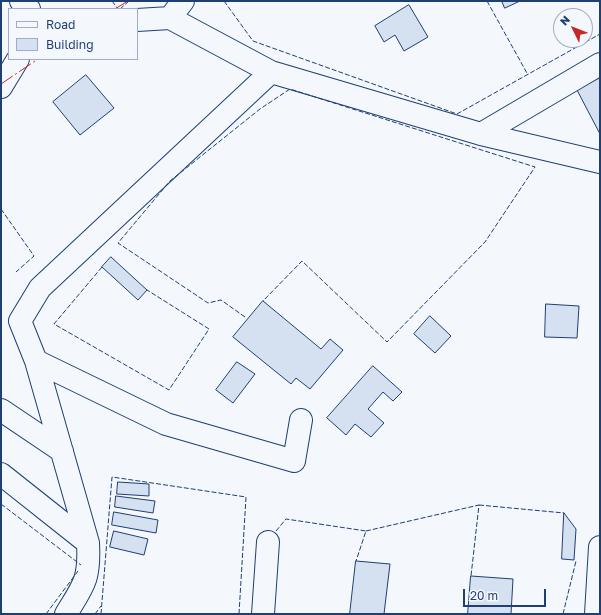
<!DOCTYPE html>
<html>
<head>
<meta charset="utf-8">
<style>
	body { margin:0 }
	#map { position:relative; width:601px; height:615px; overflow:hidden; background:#f4f7fb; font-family:"Golos Text",sans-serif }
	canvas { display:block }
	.frame { position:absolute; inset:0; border:2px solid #1d3f73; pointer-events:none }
	.legend { position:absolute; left:8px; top:8px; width:130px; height:52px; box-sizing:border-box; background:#f4f7fb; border:1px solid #9eadc5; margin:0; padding:5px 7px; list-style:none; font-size:12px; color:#1d3f73 }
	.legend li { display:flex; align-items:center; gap:8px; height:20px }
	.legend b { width:20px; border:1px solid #9eadc5 }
	.north { position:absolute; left:553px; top:8px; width:40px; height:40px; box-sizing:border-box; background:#f4f7fb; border:1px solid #9eadc5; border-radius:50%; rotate:313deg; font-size:11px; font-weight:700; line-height:16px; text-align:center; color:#1d3f73 }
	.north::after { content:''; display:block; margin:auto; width:14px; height:18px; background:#c62828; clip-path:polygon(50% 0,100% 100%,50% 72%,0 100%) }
	.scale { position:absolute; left:463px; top:589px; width:83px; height:18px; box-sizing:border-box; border:2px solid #1d3f73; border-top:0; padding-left:5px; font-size:12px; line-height:14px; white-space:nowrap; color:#1d3f73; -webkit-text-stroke:3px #f4f7fb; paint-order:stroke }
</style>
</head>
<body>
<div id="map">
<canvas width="601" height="615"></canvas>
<div class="frame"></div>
<ul class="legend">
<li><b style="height:5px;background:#f4f7fb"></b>Road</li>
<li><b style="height:11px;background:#d5e0f0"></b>Building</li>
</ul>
<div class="north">N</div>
<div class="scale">20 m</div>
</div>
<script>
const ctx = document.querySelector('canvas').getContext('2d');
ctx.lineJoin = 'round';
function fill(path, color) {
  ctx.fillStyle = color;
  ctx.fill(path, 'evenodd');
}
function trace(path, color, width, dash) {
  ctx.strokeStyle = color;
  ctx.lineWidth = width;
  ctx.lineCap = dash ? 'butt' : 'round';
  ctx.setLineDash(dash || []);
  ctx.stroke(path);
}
const building = new Path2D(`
	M502,1H520L505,8Z
	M409,5L428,37L404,51L395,35L384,42L375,26Z
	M86,75L114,108L80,135L53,102Z
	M600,78V134L577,90Z
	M111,257L147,290L138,300L102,267Z
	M263,301L321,349L330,339L343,350L310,389L296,378L291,384L233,337Z
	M546,304L579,306L577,338L545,337Z
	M430,316L451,336L435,353L414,334Z
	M237,362L255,374L233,403L216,390Z
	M373,366L402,392L393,401L383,392L368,409L384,423L371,437L355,424L346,435L327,418Z
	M118,482L149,484V496L117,494Z
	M116,496L155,501L153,513L115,507Z
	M114,512L158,520L156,533L112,525Z
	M564,513L576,529L574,560L562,559Z
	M114,531L148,539L144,555L110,547Z
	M356,561L390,564L384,614H350Z
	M471,576L513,579L511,614H468Z`);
fill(building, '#d5e0f0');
trace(building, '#1d3f73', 1);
const minor = new Path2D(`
	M21,1L29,9
	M170,18L183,1
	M137,20L170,18L271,72L481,134L600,162
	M1,87L18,59
	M481,134L600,64
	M36,361L166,424L294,461L301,420
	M1,410L62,451
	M1,474L88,543
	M66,614C84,585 90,579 88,543L36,361L20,321L40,288L271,72
	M263,614L268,542
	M596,614L600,547`);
trace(minor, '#1d3f73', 24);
trace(minor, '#f4f7fb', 22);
trace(new Path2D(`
	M112,1L118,9
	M224,1L253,41L457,114L600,34
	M487,1L528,75
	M120,9L129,1
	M1,209L34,256L16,272
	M102,267L54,324L169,390L209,329L147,290
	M1,291L2,290
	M245,317L221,300L208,303L118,243L170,181L260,109L290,89L535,167L485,242L387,342L302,261L263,301
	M1,504L81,565
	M479,505L564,513
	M276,531L286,519L366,531L356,561
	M366,531L479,505L471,576
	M46,614L78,571
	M95,614L101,606
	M101,614L112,477L246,497L239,614
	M563,614L576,561`), '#1d3f73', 1, [5, 2]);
trace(new Path2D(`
	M115,9L128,1
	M1,84L38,59`), '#c62828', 1, [14, 3, 2, 3]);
</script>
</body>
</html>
